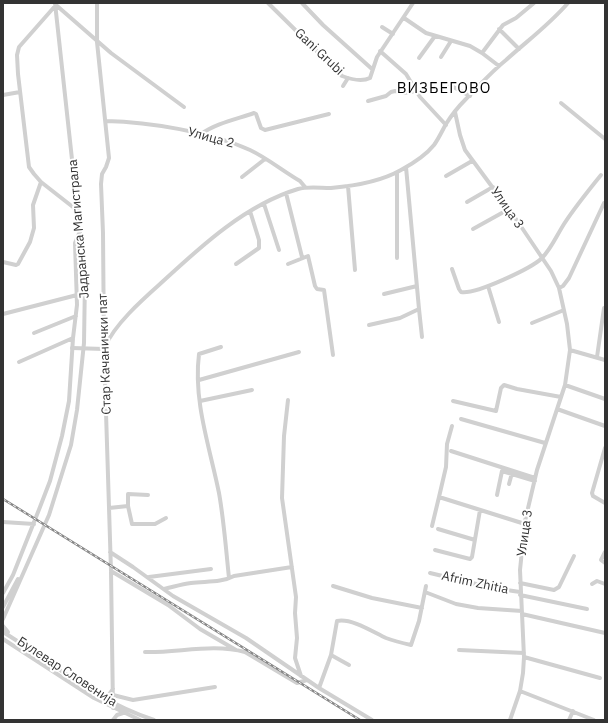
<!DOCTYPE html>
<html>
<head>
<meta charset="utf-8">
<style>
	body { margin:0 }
	#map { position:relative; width:608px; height:723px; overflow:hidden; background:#fff; font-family:"IBM Plex Sans",sans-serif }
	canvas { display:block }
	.frame { position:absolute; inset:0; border:4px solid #333; pointer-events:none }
</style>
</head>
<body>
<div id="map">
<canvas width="608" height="723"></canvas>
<div class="frame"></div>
</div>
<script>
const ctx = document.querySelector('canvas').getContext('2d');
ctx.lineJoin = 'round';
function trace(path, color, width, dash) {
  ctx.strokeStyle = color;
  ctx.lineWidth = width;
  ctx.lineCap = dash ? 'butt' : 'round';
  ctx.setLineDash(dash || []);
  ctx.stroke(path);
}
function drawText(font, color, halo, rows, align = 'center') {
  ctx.font = font + ' "IBM Plex Sans",sans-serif';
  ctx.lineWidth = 4;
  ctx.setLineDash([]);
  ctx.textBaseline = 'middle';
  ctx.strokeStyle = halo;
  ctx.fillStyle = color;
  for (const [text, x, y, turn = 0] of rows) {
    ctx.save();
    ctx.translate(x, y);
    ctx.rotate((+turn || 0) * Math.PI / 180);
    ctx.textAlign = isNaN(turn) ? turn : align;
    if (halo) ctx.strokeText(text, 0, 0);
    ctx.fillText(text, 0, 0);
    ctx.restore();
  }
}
trace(new Path2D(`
	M97,3V42L109,158L106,167L102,174L101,184L103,233L104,349L111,571L113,708
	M268,3L342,76C350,79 362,82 370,78L377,57L413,3
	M302,3L323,25L372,69
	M404,18L426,33L470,46L482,53L499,66
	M382,27L393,34
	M499,29L519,49
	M380,51L406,74L420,97L446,125
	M482,53L503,25L516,18L534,3
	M441,57L451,41
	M419,58L435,36
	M448,84L470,96
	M343,86L348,78
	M3,95L20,92
	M368,101L386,96L391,92L395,91L404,93L416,91
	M561,103L605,139
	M455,112L460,135L465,150L518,222L551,271L559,288L567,324L570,350L565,385L537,470L525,521L520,570L524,657L523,673L520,691L510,720
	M106,121C150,122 210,132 250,150C267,158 283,171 300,181L305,187
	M201,134C216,123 237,119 254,113L256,114L261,128L265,130L329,114
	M397,173V258
	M446,176L472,161
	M242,177L265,159
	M348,186L355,270
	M286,193L302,257
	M467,202L493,187
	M264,204L279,250
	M78,211L41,182L34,174L29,167L18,74L17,55L19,47L56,5L111,53L184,107
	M473,229L509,209
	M3,262L16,265L18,264L30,242L34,228L33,205L41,182
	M236,264L259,248V240L250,211
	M288,264L308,256L315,286L317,289L324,290L333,355
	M452,269L459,289L461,292C475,295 532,268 542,258C551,249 557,235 564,224C575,207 588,191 601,175
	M488,286L499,322
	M559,288L563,286L569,278L604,203
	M384,294L417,286
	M419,309L422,337
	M3,314L77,295
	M532,323L564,310
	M369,325L400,318L419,309L406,167
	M34,333L76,316
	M105,347C114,325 142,300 160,284C200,247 245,205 298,189C308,186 320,188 331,188C354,186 380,182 401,170C412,164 426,155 434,145C439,138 442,131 446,124C451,116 458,107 465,100C478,87 491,72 506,60C527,41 549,25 568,3
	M221,347L199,354C193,401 210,448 219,493C224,521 226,550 229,578
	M570,350L605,360
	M597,357L604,308
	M19,362L73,338
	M199,380L299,352
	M565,385L605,399
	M288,400L284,436L282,498L296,597L295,613L297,638L295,658L301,676
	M200,401L252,390
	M453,401L496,411L501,388L504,385L517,389L561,397
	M557,409L605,426
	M461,419L545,443
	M605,448L592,493L593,496L605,503
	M451,451L535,478
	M509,484L512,473
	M148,495L128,494V506L132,524H155L166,518
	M497,495L502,471L535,481
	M439,497L446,467L447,444L452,426
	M109,508L128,506
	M3,522L34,524
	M432,526L439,497L525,524
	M438,529L475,540
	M435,550L470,559L472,557L480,510
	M110,552L133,567L173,596L246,638L319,688L372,720
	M605,552L601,560L605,563
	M111,571L168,605L200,629L236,650
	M430,573L493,588L520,592
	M149,577L211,569
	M520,583L554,590L559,587L574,556
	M592,584L597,581L605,584
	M333,586L372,598L422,608
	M164,589C173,587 182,584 191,583C206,581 221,583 234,576L292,567
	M425,592L456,604L478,608L522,611
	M3,593L13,575L40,507L50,481L62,436L69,401L73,338L77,305L75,243L80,231
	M520,595L587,609
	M3,607L18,579
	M522,614L605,633
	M3,619L49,515L71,445L77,410L84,343L85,279L55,3
	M3,626L8,632
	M3,632C36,652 67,677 101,696C118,706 136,714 154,720
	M3,639L94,698L140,720
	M459,650L524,653
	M145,652C178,653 213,643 245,652L297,683L307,680
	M331,655L349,665
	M524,657L600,678
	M319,688L331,655L337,621C352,618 373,632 386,638C394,641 402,643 411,645L419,621L426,586
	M520,691L594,720
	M113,695L133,700L215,687
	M102,697L108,696L113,689
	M113,720L117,715L123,713
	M569,720L573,711`), '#d0d0d0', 4);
const rail = new Path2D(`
	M3,499L360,720`);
trace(rail, '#888', 2.5);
trace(rail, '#fff', 1, [3]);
trace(new Path2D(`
	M72,348L104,349`), '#d0d0d0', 4);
drawText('13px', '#333', '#fff', [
	["Gani Grubi",319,52,43],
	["Улица 2",211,138,15],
	["Улица 3",507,208,55],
	["Јадранска Магистрала",79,229,-95],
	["Стар Качанички пат",105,354,-92],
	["Улица 3",525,533,-82],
	["Afrim Zhitia",475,583,12],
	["Булевар Словенија",67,672,33]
]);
ctx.letterSpacing = '1px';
drawText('15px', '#000', '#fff', [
	["ВИЗБЕГОВО",444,89]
]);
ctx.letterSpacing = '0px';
</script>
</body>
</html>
